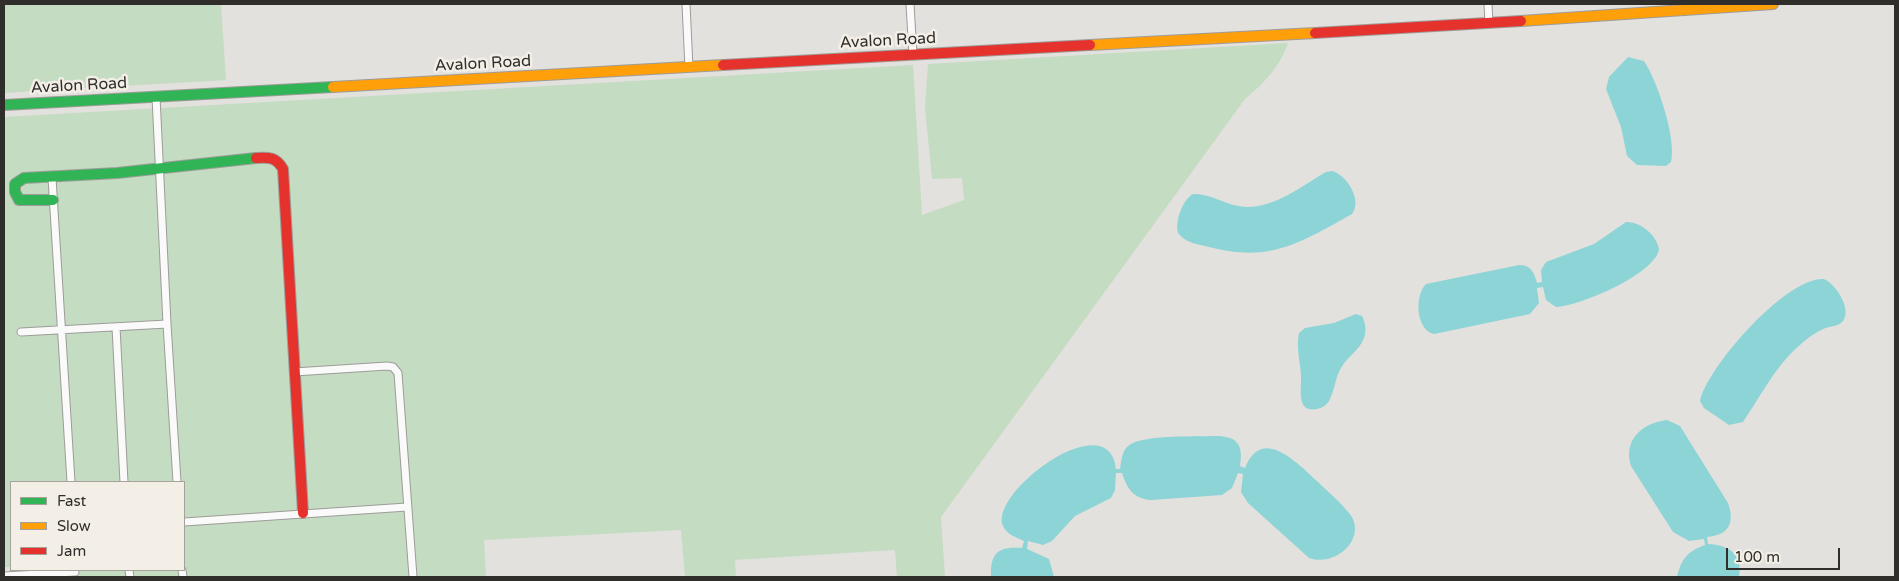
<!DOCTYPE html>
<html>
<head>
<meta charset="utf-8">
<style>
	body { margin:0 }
	#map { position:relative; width:1899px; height:581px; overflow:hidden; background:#e3e1dd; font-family:"Varela Round",sans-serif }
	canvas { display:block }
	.frame { position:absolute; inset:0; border:5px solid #302e2b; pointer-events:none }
	.legend { position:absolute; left:10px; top:481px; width:175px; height:90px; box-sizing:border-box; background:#f3efe7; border:1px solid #a5a29c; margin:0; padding:6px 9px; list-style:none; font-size:15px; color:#302e2b }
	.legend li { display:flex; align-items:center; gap:10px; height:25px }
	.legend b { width:25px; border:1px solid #a5a29c }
	.scale { position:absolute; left:1726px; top:548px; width:114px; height:22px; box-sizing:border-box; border:2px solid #302e2b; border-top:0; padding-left:6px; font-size:15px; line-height:18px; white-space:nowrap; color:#302e2b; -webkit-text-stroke:4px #f3efe7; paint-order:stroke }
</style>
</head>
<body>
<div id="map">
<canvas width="1899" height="581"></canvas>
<div class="frame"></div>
<ul class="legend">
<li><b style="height:6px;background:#30b455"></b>Fast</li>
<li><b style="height:6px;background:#ff9f0a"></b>Slow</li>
<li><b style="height:6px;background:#e5322d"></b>Jam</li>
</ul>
<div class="scale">100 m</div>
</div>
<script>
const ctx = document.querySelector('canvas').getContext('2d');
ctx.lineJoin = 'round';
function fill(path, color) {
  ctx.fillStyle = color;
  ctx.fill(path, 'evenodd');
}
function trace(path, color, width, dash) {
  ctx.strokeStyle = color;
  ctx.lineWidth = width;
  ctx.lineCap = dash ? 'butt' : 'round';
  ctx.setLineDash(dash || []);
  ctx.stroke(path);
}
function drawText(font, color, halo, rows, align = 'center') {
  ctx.font = font + ' "Varela Round",sans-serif';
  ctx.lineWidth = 5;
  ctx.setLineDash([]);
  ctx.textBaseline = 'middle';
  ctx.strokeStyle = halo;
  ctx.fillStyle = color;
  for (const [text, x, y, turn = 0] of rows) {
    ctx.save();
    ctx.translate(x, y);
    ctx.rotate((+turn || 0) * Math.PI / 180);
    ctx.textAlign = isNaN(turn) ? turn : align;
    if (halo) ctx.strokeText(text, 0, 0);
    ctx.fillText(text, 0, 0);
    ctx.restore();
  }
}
fill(new Path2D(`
	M4,4H221L226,80L4,93Z
	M1288,43C1280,67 1264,83 1245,99L941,517L945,577H897L895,550L735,560L736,577H685L681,530L484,540L486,577H25V570H184V482H11V567H4V117L913,65L922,215L964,200L962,178L932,179L925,108L928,64Z`), '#c3dcc2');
fill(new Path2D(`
	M1628,57L1644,61C1657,80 1677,139 1671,162L1666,166L1637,165L1627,156L1621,127L1606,89L1609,77Z
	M1332,171C1346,174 1363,200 1352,214C1300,243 1270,263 1209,247C1198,244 1185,243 1178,233C1175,222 1182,200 1193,194C1208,193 1223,203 1238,206C1270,212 1300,187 1326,172Z
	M1626,222C1640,221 1658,236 1659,250C1653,275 1580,306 1556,307L1546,300L1543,287L1537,288L1539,303L1530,314L1434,334C1416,330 1414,296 1426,284L1519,265C1531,265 1534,272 1537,283L1542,282L1541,270L1546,262L1594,244Z
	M1824,279C1836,284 1852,309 1843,321C1840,325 1834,326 1829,327C1818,330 1809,337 1800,345C1775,366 1761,396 1743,422L1729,425L1704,408L1700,401C1707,367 1787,276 1824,279Z
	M1356,314L1362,316C1365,322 1367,330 1364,338C1359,351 1347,357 1341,368C1335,378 1335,390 1329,401C1327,405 1322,408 1317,409C1295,413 1302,387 1301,375C1300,361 1296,347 1299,333L1305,328L1334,323Z
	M1667,420L1680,426L1728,503C1735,523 1729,535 1707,537L1708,544C1729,545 1743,554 1739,577H1677C1681,560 1687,551 1705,545L1704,539L1689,541L1673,532L1631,466C1623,440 1642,423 1667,420Z
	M1212,436C1236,435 1244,443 1240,466L1245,468C1262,425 1297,463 1317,481C1329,493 1342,503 1352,517C1365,542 1333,567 1309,558L1248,503L1241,492L1243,474L1238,473L1232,488L1222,495L1151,500C1134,499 1127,489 1122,473H1116L1115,490L1111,498L1075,516L1052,541L1043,545L1028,541L1027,549L1049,559L1054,577H991C990,553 998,546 1022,548L1024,541C1016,537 1007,535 1003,526C989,492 1109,403 1116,469H1120C1121,462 1122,452 1127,447C1139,434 1194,437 1212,436Z`), '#8dd4d7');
const street = new Path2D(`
	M686,4L689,68
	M910,4L913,55
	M1488,4L1489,23
	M156,97L167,324L177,482
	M52,178L71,482
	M116,327L124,482
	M21,332L167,324
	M294,372L387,366L393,367L398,373L413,577
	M184,522L407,507
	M129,570L130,577
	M182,570L183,577
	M4,576L75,572`);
const fast = new Path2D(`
	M4,105L333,87
	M53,200H19L15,192V184L24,178L117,173L256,158`);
const slow = new Path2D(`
	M1521,21L1773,4
	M1090,45L1315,33
	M333,87L723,65`);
const jam = new Path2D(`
	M1315,33L1521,21
	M723,65L1090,45
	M256,158C269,157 276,157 283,169L303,513`);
trace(street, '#9e9c99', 9);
trace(fast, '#9e9c99', 12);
trace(slow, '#9e9c99', 12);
trace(jam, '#9e9c99', 12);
trace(street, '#fbfafa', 7);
trace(fast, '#30b455', 10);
trace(slow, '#ff9f0a', 10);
trace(jam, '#e5322d', 10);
drawText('16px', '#302e2b', '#f3efe7', [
	["Avalon Road",888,41,-3],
	["Avalon Road",483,64,-3],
	["Avalon Road",79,86,-3]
]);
</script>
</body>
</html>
